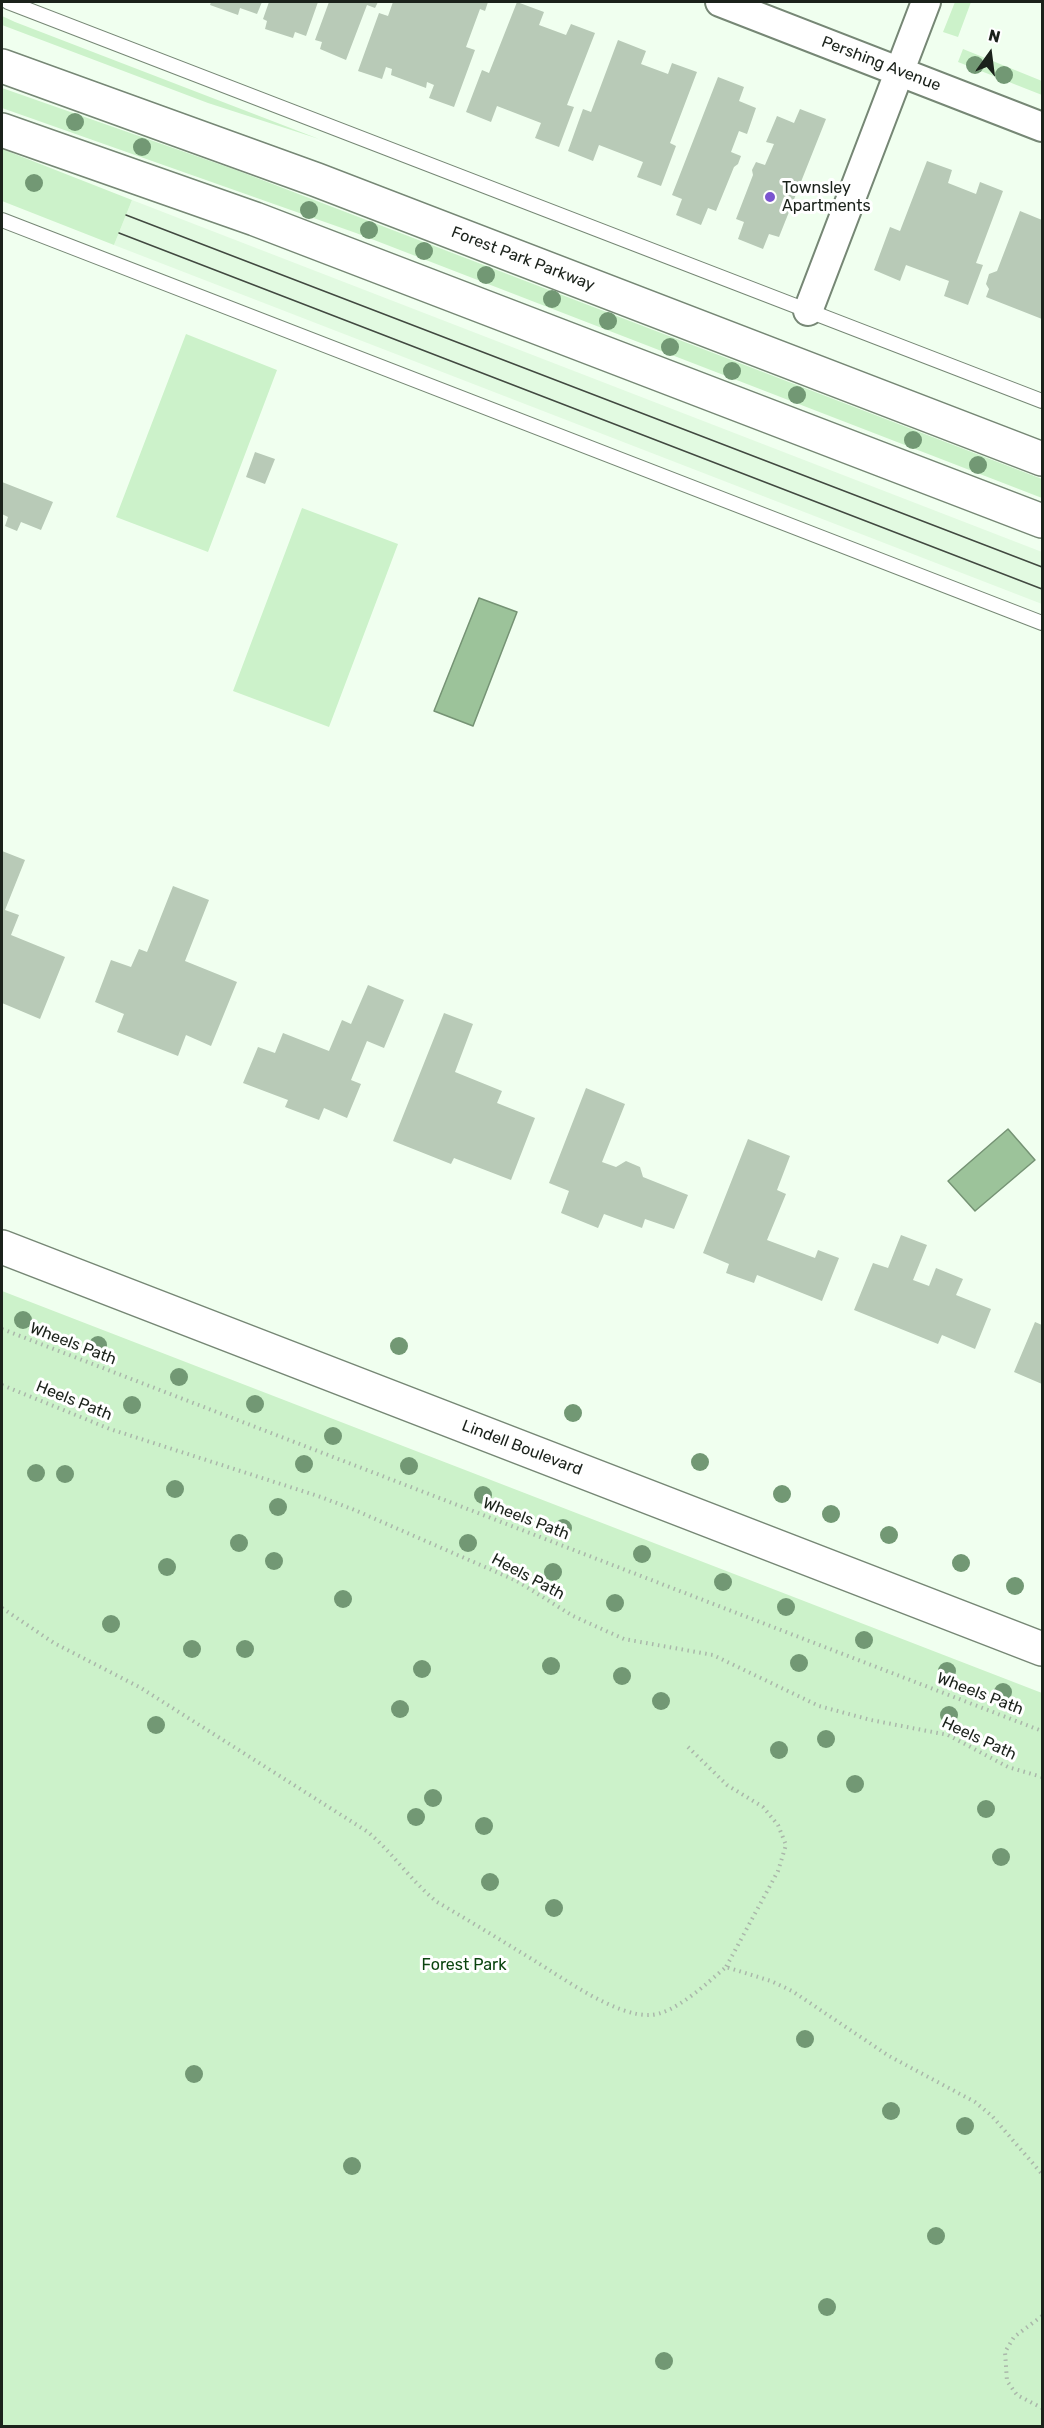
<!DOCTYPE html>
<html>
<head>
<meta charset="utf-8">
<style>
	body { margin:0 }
	#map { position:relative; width:1044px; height:2428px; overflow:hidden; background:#f0ffef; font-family:Rubik,sans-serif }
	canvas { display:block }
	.frame { position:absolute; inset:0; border:3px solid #1b221b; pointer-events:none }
	.north { position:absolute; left:960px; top:24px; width:60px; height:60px; -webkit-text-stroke:4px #fff; paint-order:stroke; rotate:14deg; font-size:16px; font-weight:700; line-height:24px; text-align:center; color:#1b221b }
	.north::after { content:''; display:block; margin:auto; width:21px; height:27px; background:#1b221b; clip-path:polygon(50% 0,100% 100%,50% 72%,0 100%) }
</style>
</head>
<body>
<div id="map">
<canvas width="1044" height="2428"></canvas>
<div class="frame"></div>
<div class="north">N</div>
</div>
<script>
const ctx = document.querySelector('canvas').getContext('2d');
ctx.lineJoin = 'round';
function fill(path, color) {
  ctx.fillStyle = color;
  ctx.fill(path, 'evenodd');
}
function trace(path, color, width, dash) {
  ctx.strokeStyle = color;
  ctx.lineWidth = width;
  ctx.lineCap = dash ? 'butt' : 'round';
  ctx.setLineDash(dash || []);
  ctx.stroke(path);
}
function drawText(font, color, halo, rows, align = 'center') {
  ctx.font = font + ' Rubik,sans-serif';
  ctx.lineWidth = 6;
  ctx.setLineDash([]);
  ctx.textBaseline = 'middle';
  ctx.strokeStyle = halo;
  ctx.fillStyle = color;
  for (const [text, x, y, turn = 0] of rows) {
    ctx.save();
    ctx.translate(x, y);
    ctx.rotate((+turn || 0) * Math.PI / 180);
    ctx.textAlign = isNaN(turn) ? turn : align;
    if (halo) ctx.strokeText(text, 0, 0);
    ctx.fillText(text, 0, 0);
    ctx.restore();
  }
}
fill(new Path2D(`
	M132,200L1042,552V604L114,245Z`), '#e2fae1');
fill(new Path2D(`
	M955,2H971L958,37L943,32Z
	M2,16L15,22L319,139L208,103L2,25Z
	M963,49L1042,81V95L958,62Z
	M2,88L236,170L1042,479V498L356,233L2,108Z
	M2,149L132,200L114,245L2,201Z
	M186,334L277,370L208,552L116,517Z
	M302,508L398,544L329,727L233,691Z
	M2,1291L1042,1693V2426H2Z`), '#ccf2ca');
const water = new Path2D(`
	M479,598L517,612L473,726L434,711Z
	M1008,1129L1035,1160L975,1211L948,1181Z`);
fill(water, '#9cc39a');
trace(water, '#759374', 1.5);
fill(new Path2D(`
	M211,2H262L257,14L240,8L238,15L210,5Z
	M269,2H318L306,36L295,32L293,38L265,29L267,21L263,19Z
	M329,2H378L375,8L367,5L346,60L320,49L322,42L315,40Z
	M393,2H488L485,11L480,9L466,47L475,50L454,107L429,98L434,85L427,82L426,88L391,75L392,69L386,67L382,79L358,71L379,13L388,16Z
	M517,2L544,12L539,25L566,35L571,24L595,33L567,105L574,107L559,147L535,138L541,123L497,106L491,122L466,112L482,70L489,73Z
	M618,40L646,51L641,64L668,74L672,63L697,72L670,143L676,146L661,186L637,177L643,162L599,145L593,161L568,151L583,109L591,112Z
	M718,77L744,87L739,101L756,108L747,134L739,131L731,152L741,156L738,164L734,167L716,211L708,208L701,225L676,215L682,199L672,195Z
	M800,109L826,119L779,237L769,234L763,249L738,239L744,222L736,219L753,175L752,170L756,162L765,165L774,144L766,142L777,116L794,123Z
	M927,161L952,170L948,183L976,194L980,182L1003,191L976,263L983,265L968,305L944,296L949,281L906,265L900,281L874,270L890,227L900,231Z
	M1020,211L1042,220V319L986,297L989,289L986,284L989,274L997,271Z
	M255,452L275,459L265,484L246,477Z
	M2,482L53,502L41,530L21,522L17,531L5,526L8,517L2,514Z
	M2,851L25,860L5,910L19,915L11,935L65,957L40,1019L2,1003Z
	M173,886L209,900L185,961L237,982L211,1046L186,1035L178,1056L117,1032L124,1014L95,1002L111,960L131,967L139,949L147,952Z
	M368,985L404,1000L384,1048L367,1041L351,1080L361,1084L347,1118L324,1108L319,1120L285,1107L288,1100L243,1083L258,1047L275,1053L283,1033L329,1051L342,1020L351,1024Z
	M444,1013L473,1024L455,1072L502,1091L497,1103L535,1118L511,1180L454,1158L451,1164L393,1141Z
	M586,1088L625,1104L602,1162L616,1167L626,1161L640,1167L643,1177L688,1195L674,1229L645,1219L642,1228L604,1214L598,1228L561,1213L569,1191L549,1183Z
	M748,1139L790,1156L777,1190L786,1194L767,1240L815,1258L818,1250L839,1258L822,1301L757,1275L754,1283L726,1273L729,1264L703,1253Z
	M901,1235L927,1245L913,1280L929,1286L936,1268L963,1279L956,1295L991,1309L975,1349L942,1335L938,1344L854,1310L873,1263L888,1268Z
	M1035,1322L1042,1325V1384L1014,1372Z`), '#b8cab7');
const service = new Path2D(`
	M8,2L1042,401
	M2,220L1042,623`);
const minor = new Path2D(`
	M720,2L1042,127
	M808,311L926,2`);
const secondary = new Path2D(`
	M2,1247L1042,1649`);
const primary = new Path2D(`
	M2,66L317,180L1042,459
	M2,130L255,219L1042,521`);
trace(service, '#768775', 16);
trace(minor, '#768775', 32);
trace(secondary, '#768775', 36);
trace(primary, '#768775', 36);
trace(new Path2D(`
	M2,1329L1042,1731
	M2,1385L110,1429L321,1497L357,1511L517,1581L573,1616L624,1639L713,1655L819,1706L871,1720L948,1735L1008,1767L1042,1777
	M2,1608L54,1643L141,1688L368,1832C393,1853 411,1881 437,1902C470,1921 502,1941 535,1961C564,1979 616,2016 649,2015C674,2015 707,1983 726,1967L771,1981L792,1991L889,2056L975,2102L992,2116L1042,2174
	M688,1747L727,1785L763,1807L778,1825L786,1845L778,1871L726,1967
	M1042,2316L1014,2337L1005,2352L1007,2381L1017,2395L1042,2408`), '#aab7aa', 4, [1.5, 4.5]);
trace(service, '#fff', 14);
trace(minor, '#fff', 28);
trace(secondary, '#fff', 33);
trace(primary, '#fff', 33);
trace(new Path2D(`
	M126,215L1042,567
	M119,233L1042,589`), '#414940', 1.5);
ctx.fillStyle = '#729874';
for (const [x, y] of [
	[975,65],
	[1004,75],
	[75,122],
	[142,147],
	[34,183],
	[309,210],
	[369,230],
	[424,251],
	[486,275],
	[552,299],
	[608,321],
	[670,347],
	[732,371],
	[797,395],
	[913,440],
	[978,465],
	[23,1320],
	[98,1345],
	[399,1346],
	[179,1377],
	[255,1404],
	[132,1405],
	[573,1413],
	[333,1436],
	[700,1462],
	[304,1464],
	[409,1466],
	[36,1473],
	[65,1474],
	[175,1489],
	[782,1494],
	[483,1495],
	[278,1507],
	[831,1514],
	[563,1528],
	[889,1535],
	[239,1543],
	[468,1543],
	[642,1554],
	[274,1561],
	[961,1563],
	[167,1567],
	[553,1572],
	[723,1582],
	[1015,1586],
	[343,1599],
	[615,1603],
	[786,1607],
	[111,1624],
	[864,1640],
	[192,1649],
	[245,1649],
	[799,1663],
	[551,1666],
	[422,1669],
	[947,1671],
	[622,1676],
	[1003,1692],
	[661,1701],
	[400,1709],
	[949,1715],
	[156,1725],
	[826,1739],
	[779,1750],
	[855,1784],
	[433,1798],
	[986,1809],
	[416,1817],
	[484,1826],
	[1001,1857],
	[490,1882],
	[554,1908],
	[805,2039],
	[194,2074],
	[891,2111],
	[965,2126],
	[352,2166],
	[936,2236],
	[827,2307],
	[664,2361]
]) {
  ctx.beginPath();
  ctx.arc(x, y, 9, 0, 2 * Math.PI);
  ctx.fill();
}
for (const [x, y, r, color] of [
	[770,197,6,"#7b55cf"]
]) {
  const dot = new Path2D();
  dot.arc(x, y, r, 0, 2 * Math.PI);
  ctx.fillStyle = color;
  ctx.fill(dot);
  trace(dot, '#fff', 2);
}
drawText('16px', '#1b221b', '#fff', [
	["Pershing Avenue",881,64,21],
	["Forest Park Parkway",523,259,21],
	["Wheels Path",73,1344,21],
	["Heels Path",74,1401,22],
	["Lindell Boulevard",522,1448,21],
	["Wheels Path",526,1519,21],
	["Heels Path",528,1577,28],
	["Wheels Path",980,1694,21],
	["Heels Path",979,1739,25]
]);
drawText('16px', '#1b221b', '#fff', [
	["Townsley",782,188],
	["Apartments",782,206]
], 'left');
drawText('16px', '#0b440f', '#fff', [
	["Forest Park",464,1965]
]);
</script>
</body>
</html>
